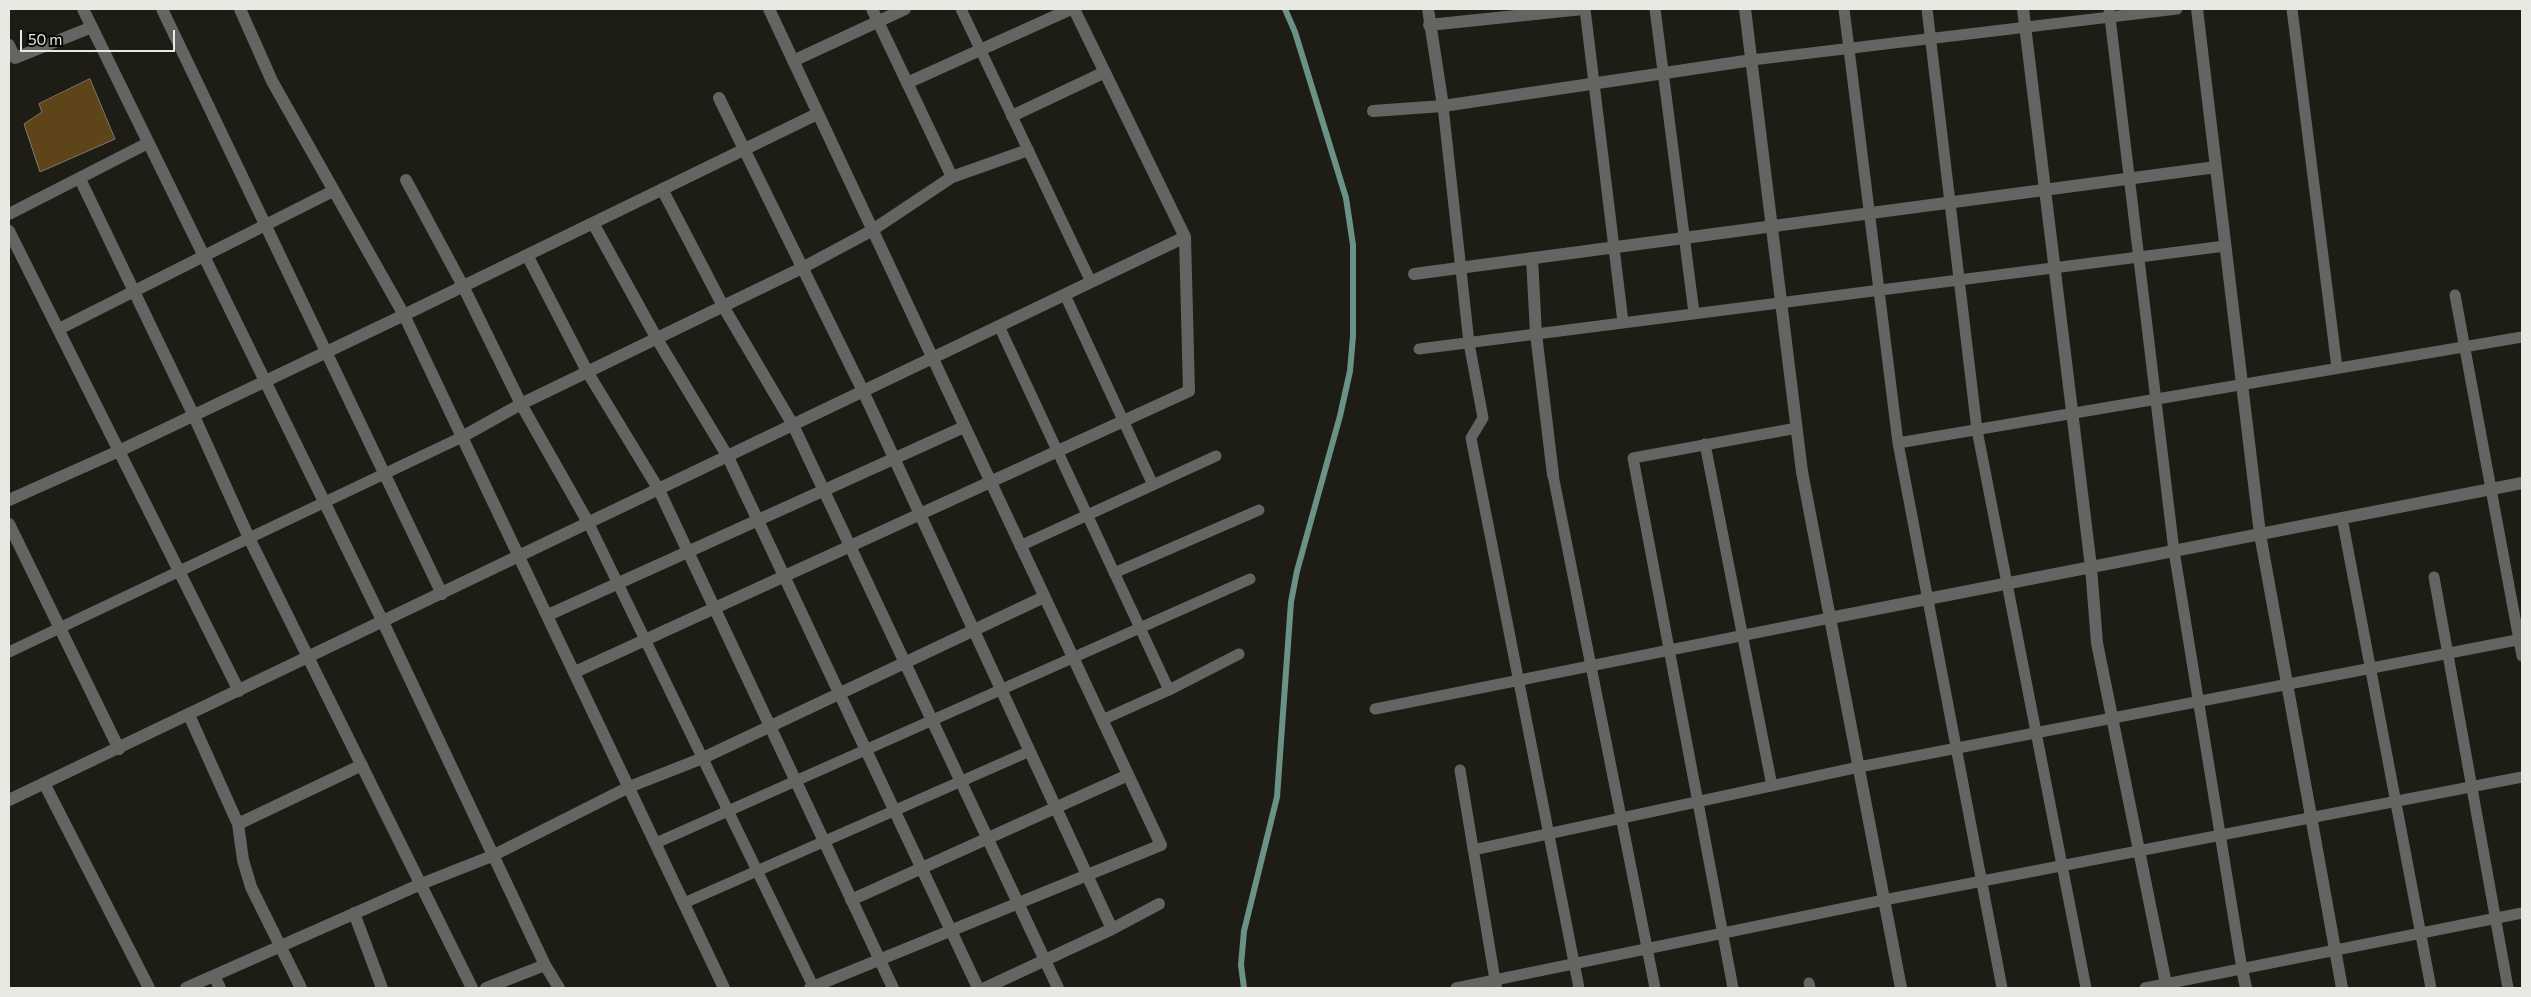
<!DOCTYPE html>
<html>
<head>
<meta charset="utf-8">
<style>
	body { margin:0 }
	#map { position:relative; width:2531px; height:997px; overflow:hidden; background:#1d1d15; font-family:Commissioner,sans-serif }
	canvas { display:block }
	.frame { position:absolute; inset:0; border:10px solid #e9e9e4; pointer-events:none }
	.scale { position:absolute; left:20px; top:30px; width:155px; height:22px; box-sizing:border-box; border:2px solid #e9e9e4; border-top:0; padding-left:6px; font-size:15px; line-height:18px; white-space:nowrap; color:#e9e9e4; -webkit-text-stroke:4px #070705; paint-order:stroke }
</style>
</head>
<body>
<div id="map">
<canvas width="2531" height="997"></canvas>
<div class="frame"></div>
<div class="scale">50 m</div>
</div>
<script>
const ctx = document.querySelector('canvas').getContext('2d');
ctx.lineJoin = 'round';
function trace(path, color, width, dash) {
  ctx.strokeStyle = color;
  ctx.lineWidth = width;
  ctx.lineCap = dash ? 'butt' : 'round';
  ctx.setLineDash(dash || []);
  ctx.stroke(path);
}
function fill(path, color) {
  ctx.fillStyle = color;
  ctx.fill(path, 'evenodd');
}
trace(new Path2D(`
	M1244,988L1241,965L1244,931L1277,797L1291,602L1297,571L1340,416L1350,371L1353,336V245L1346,198L1295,32L1285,9`), '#6a9386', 6);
const building = new Path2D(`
	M90,79L115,139L40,172L24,124L42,112L39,104Z`);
fill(building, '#5d4419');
trace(building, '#7e7870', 1);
trace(new Path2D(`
	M961,9L1091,282
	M1585,9L1623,322
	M1655,9L1694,313
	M1844,9L1898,443L2002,988
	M1927,9L1977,430L2086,988
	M2109,9L2174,551L2242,969
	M2292,9L2337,368
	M1752,60L2177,9
	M1443,106L1469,343L1483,418L1471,438L1579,988
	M1065,295L1153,485
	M2455,295L2522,656
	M999,326L1169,690
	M1419,349L2225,246
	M1898,443L2522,337
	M1705,444L1772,786
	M1553,475L1655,988
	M2342,518L2431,988
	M589,524L814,988
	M1020,546L1216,456
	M1114,573L1259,510
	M2434,577L2508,988
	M9,652L462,437
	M1375,709L1830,618
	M1102,720L1169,690L1239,654
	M1460,770L1495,980
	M656,843L1250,579
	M1473,850L1859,767L2522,639
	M684,903L1030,751
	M1809,983L1810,988
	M1456,988L1884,900L2522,777
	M1733,988L1633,458L1797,428
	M2145,988L2522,913`), '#626561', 11);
trace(new Path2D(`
	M83,9L383,622L545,965L559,988
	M162,9L442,594
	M240,9L272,81L404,315L724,988
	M769,9L1161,845L810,988
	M872,9L952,177
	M1428,9L1443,106
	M2023,9L2091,567L2097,643L2166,984
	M2197,9L2260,534L2342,988
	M1429,25L1583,9
	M9,45L15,58L92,27
	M793,61L905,9
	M907,83L1071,9
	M719,98L863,391L1112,929
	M1373,111L1443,106L1752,60
	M1012,116L1105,72
	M80,179L193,414L249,538L472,988
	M406,180L463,286L521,404L589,524
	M662,189L723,306L793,425L1058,988
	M9,214L148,143
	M593,223L657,339L728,457L978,988
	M9,231L239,691
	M527,255L588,373L659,490L893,988
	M1532,258L1536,334L1553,475
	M1414,274L2216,167
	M59,329L333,191
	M462,437L521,404L802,268L871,231L952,177L1028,150
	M9,500L119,451L404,315L817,114
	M9,524L119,749
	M548,615L964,427
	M1830,618L2522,483
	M575,672L1189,391L1185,237L1074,9
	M189,715L238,824L243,860L251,887L301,988
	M45,785L149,988
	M9,800L1185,237
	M238,824L362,765
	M851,900L1128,775
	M354,913L382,988
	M2242,969L2246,988
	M214,976L220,988
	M1495,980L1496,988
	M186,988L421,884L492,856L629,787L703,758L1044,597
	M486,988L545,965
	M985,988L1112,929L1159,904`), '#626561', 12);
trace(new Path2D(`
	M1745,9L1802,472L1901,988`), '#626561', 12);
</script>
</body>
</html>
